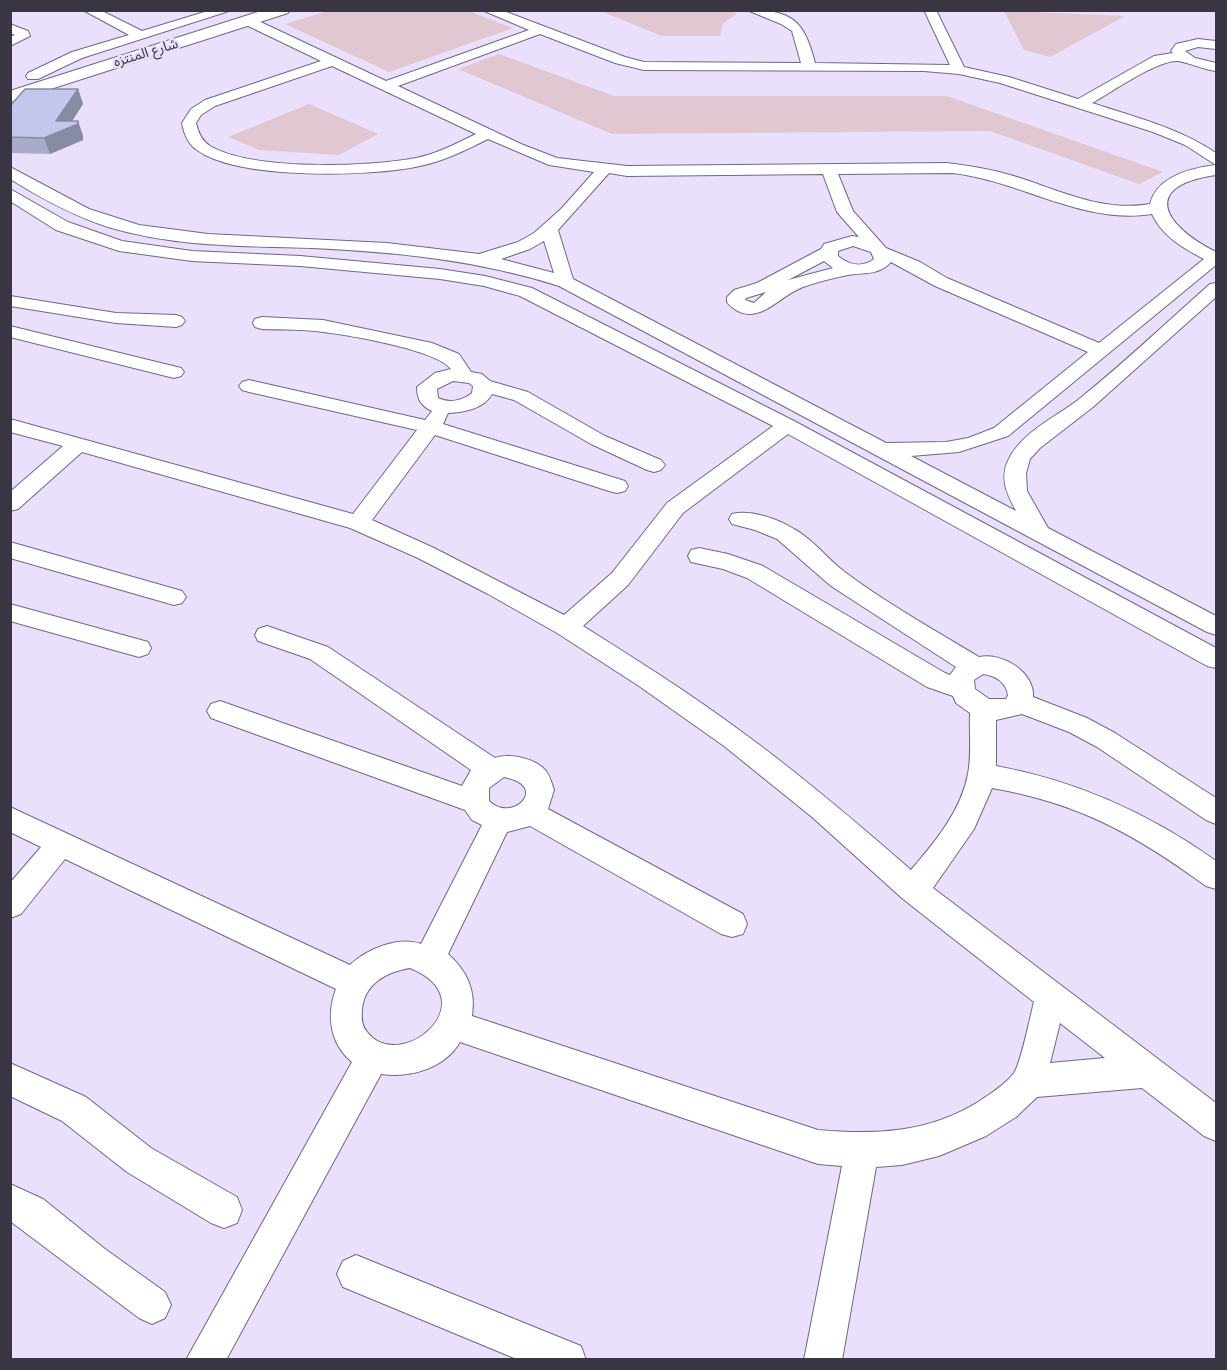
<!DOCTYPE html>
<html>
<head>
<meta charset="utf-8">
<style>
	body { margin:0 }
	#map { position:relative; width:1227px; height:1370px; overflow:hidden; background:#eae0fb; font-family:"Roboto Serif",serif }
	canvas { display:block }
	.frame { position:absolute; inset:0; border:12px solid #393542; pointer-events:none }
</style>
</head>
<body>
<div id="map">
<canvas width="1227" height="1370"></canvas>
<div class="frame"></div>
</div>
<script>
const ctx = document.querySelector('canvas').getContext('2d');
ctx.lineJoin = 'round';
function fill(path, color) {
  ctx.fillStyle = color;
  ctx.fill(path, 'evenodd');
}
function trace(path, color, width, dash) {
  ctx.strokeStyle = color;
  ctx.lineWidth = width;
  ctx.lineCap = dash ? 'butt' : 'round';
  ctx.setLineDash(dash || []);
  ctx.stroke(path);
}
function drawText(font, color, halo, rows, align = 'center') {
  ctx.font = font + ' "Roboto Serif","Noto Sans Arabic",serif';
  ctx.lineWidth = 5;
  ctx.setLineDash([]);
  ctx.textBaseline = 'middle';
  ctx.strokeStyle = halo;
  ctx.fillStyle = color;
  for (const [text, x, y, turn = 0] of rows) {
    ctx.save();
    ctx.translate(x, y);
    ctx.rotate((+turn || 0) * Math.PI / 180);
    ctx.textAlign = isNaN(turn) ? turn : align;
    if (halo) ctx.strokeText(text, 0, 0);
    ctx.fillText(text, 0, 0);
    ctx.restore();
  }
}
fill(new Path2D(`
	M468,11L513,28L389,72L285,24L328,11Z
	M600,11L726,10L737,14L723,23L720,36H662Z
	M1004,11L1125,16L1050,57L1024,50Z
	M499,54L614,96H947L1163,172L1139,184L990,131L612,134L458,69Z
	M309,104L378,134L339,155L259,150L228,137Z`), '#e0c7d2');
const street = new Path2D(`
	M83,10H100L142,31L211,10H232L82,58L38,79H28L26,76L28,73L72,52L129,35Z
	M482,10H501L625,57L644,62L801,63L792,31L781,24L747,10C792,10 804,20 815,63L950,65L924,10H936L964,67L1009,77L1078,99L1154,56L1173,53L1171,51L1176,44L1198,39L1216,41V49L1198,47L1185,51L1195,58L1216,63V71C1205,70 1182,60 1176,61C1154,62 1112,92 1092,103C1135,117 1179,128 1216,153V165L1185,145L1153,132L1000,83L959,74L924,71L644,70L615,63L540,34L398,86L521,144L557,158L627,166L947,163C972,166 996,170 1020,178C1063,192 1104,212 1150,204C1157,176 1191,168 1216,165V175C1139,186 1164,226 1216,252V265L1008,436L959,452L911,456L1016,511C1006,492 998,476 1011,455C1025,431 1057,416 1078,400C1123,364 1166,323 1210,284L1216,283V297L1093,407L1040,448L1030,459L1026,473L1027,491L1048,528L1216,616V635L1207,632L559,286C478,260 396,252 312,248C244,246 174,247 108,227C73,216 41,198 10,179V167L89,209L139,225L208,234L387,243L479,254L518,242L534,233L561,209L594,172L549,165L488,139C466,150 444,161 420,166C371,177 237,180 197,150C188,144 184,134 182,123L191,109L205,100L321,61L244,24L242,21L244,18H252L386,81L529,30ZM332,66L476,134C457,143 437,154 416,158C368,167 253,171 210,146C202,141 198,132 196,123L201,115L215,106ZM609,173L627,176L823,174L837,212L859,237L852,236L824,244L821,249L757,283L734,290L727,297V302C732,309 743,315 751,314C769,313 784,294 803,287C817,282 833,278 848,275C864,272 878,276 891,262L935,286L1088,352L994,428L968,438L946,442L886,443L573,279L558,230ZM953,173C1021,181 1083,225 1152,214C1162,236 1183,248 1204,259L1099,343L947,278L920,262L886,248L853,211L838,174ZM544,241L554,273L501,259L530,249ZM853,246L871,252L874,259C862,268 849,265 838,256V251ZM824,261L833,268L788,280ZM766,292L754,303L745,300L746,298Z
	M10,24L28,31L30,36L10,46V37L15,35L10,33Z
	M10,189L68,222L122,241L192,251L300,256L440,269L485,276L532,288L794,421L1216,648V668L1207,666L788,434L683,513L628,585L583,626C637,660 691,694 742,732C801,775 856,822 911,870C935,842 961,811 968,774C972,754 969,733 970,713L956,703L953,696L927,687L747,578L723,569L691,562L688,556L691,550L699,548L728,554L763,566L945,673L950,675L956,667L831,586L777,539L755,530L732,524L729,519L732,514C750,509 778,519 794,529C814,540 828,560 846,573C888,604 934,630 979,657C1002,652 1035,672 1033,697L1087,718L1115,733L1216,798V824L1206,820L1097,747L1069,732L1022,714L996,720V766C1078,781 1150,814 1216,861V889L1206,886C1136,835 1079,803 992,788L974,829L933,888L1216,1103V1141L1204,1136L1142,1088L1037,1097L1016,1117L986,1136L939,1156L902,1165L876,1167L842,1360H804L842,1166L818,1164L460,1042C444,1069 410,1078 381,1074L226,1360H186L352,1062C330,1044 326,1015 336,989L65,859L21,914L10,918V883L41,847L10,832V807L350,965C367,949 398,936 421,944L482,825L472,820L465,810L211,718L207,711L211,704L220,701L462,786L471,770L310,659L258,641L255,635L258,629L267,626L328,647L495,758C510,753 535,758 546,771C550,776 552,784 554,790L548,809L743,914L747,924L743,934L732,937L721,934L530,826L507,832L448,954C467,971 476,990 472,1016L818,1130C875,1135 928,1133 978,1102C990,1094 1005,1085 1014,1073C1021,1063 1030,1017 1034,1002L903,899L812,817L724,746L639,686L557,633L488,594L418,558L350,528L82,452L18,509L10,511V492L63,446L10,432V419L353,514L417,430L249,392L242,390L239,386L242,382L249,380L425,420L432,411C421,406 417,399 417,387L435,373L451,369C437,350 349,335 323,332C303,329 282,330 262,329L255,327L253,323L255,319L262,317L323,320L432,343L459,354L471,372L482,374L490,381L528,392L605,436L661,460L665,465L661,470L654,472L647,470L591,444L514,400L492,394C484,409 464,412 448,413L443,424L625,481L628,486L625,491L617,493L609,491L435,435L372,520L434,548L564,615L612,573L667,503L773,426L520,296L484,286L440,279L300,266L192,261L119,251L56,230L10,201ZM453,381L469,383L473,386L472,393C463,400 450,404 438,398L437,389ZM983,674C996,676 1006,682 1008,695L1006,699H989L975,689L974,680ZM504,777C551,786 512,824 489,801V788ZM410,968C489,1000 401,1075 367,1032C362,1026 361,1018 362,1010C364,984 386,972 410,968ZM1060,1023L1105,1058L1050,1063Z
	M10,296L116,313L176,315L182,317L185,321L182,325L176,327L116,323L10,306Z
	M10,326L181,368L184,372L181,376L174,378L10,337Z
	M10,542L182,591L186,597L182,603L174,605L10,558Z
	M10,604L148,642L151,648L148,654L139,657L10,621Z
	M10,1063L86,1097L151,1148L237,1197L242,1210L237,1223L224,1228L211,1223L127,1172L62,1121L10,1096Z
	M10,1184L43,1199L105,1249L165,1292L171,1305L165,1318L152,1324L139,1318L10,1221Z
	M356,1255L581,1346L586,1360H519L343,1287L337,1274L343,1261Z`);
const secondary = new Path2D(`
	M264,10H290L288,13L10,102V91Z`);
trace(street, '#726784', 2);
trace(secondary, '#726784', 2);
fill(street, '#fff');
fill(secondary, '#fff');
fill(new Path2D(`
	M78,89L83,104L72,121H78L83,136V140L50,154L10,153V106Z`), '#a8abca');
fill(new Path2D(`
	M78,89L83,104L67,129L78,121L83,136V140L50,154L44,138Z`), '#888ba4');
const building = new Path2D(`
	M25,89H78L56,121H78V124L44,138L10,137V106Z`);
fill(building, '#c3c7eb');
trace(building, '#888ba4', 1.5);
drawText('14px', '#393542', '#eae0fb', [
	["شارع المنتزه",146,53,-17]
]);
</script>
</body>
</html>
